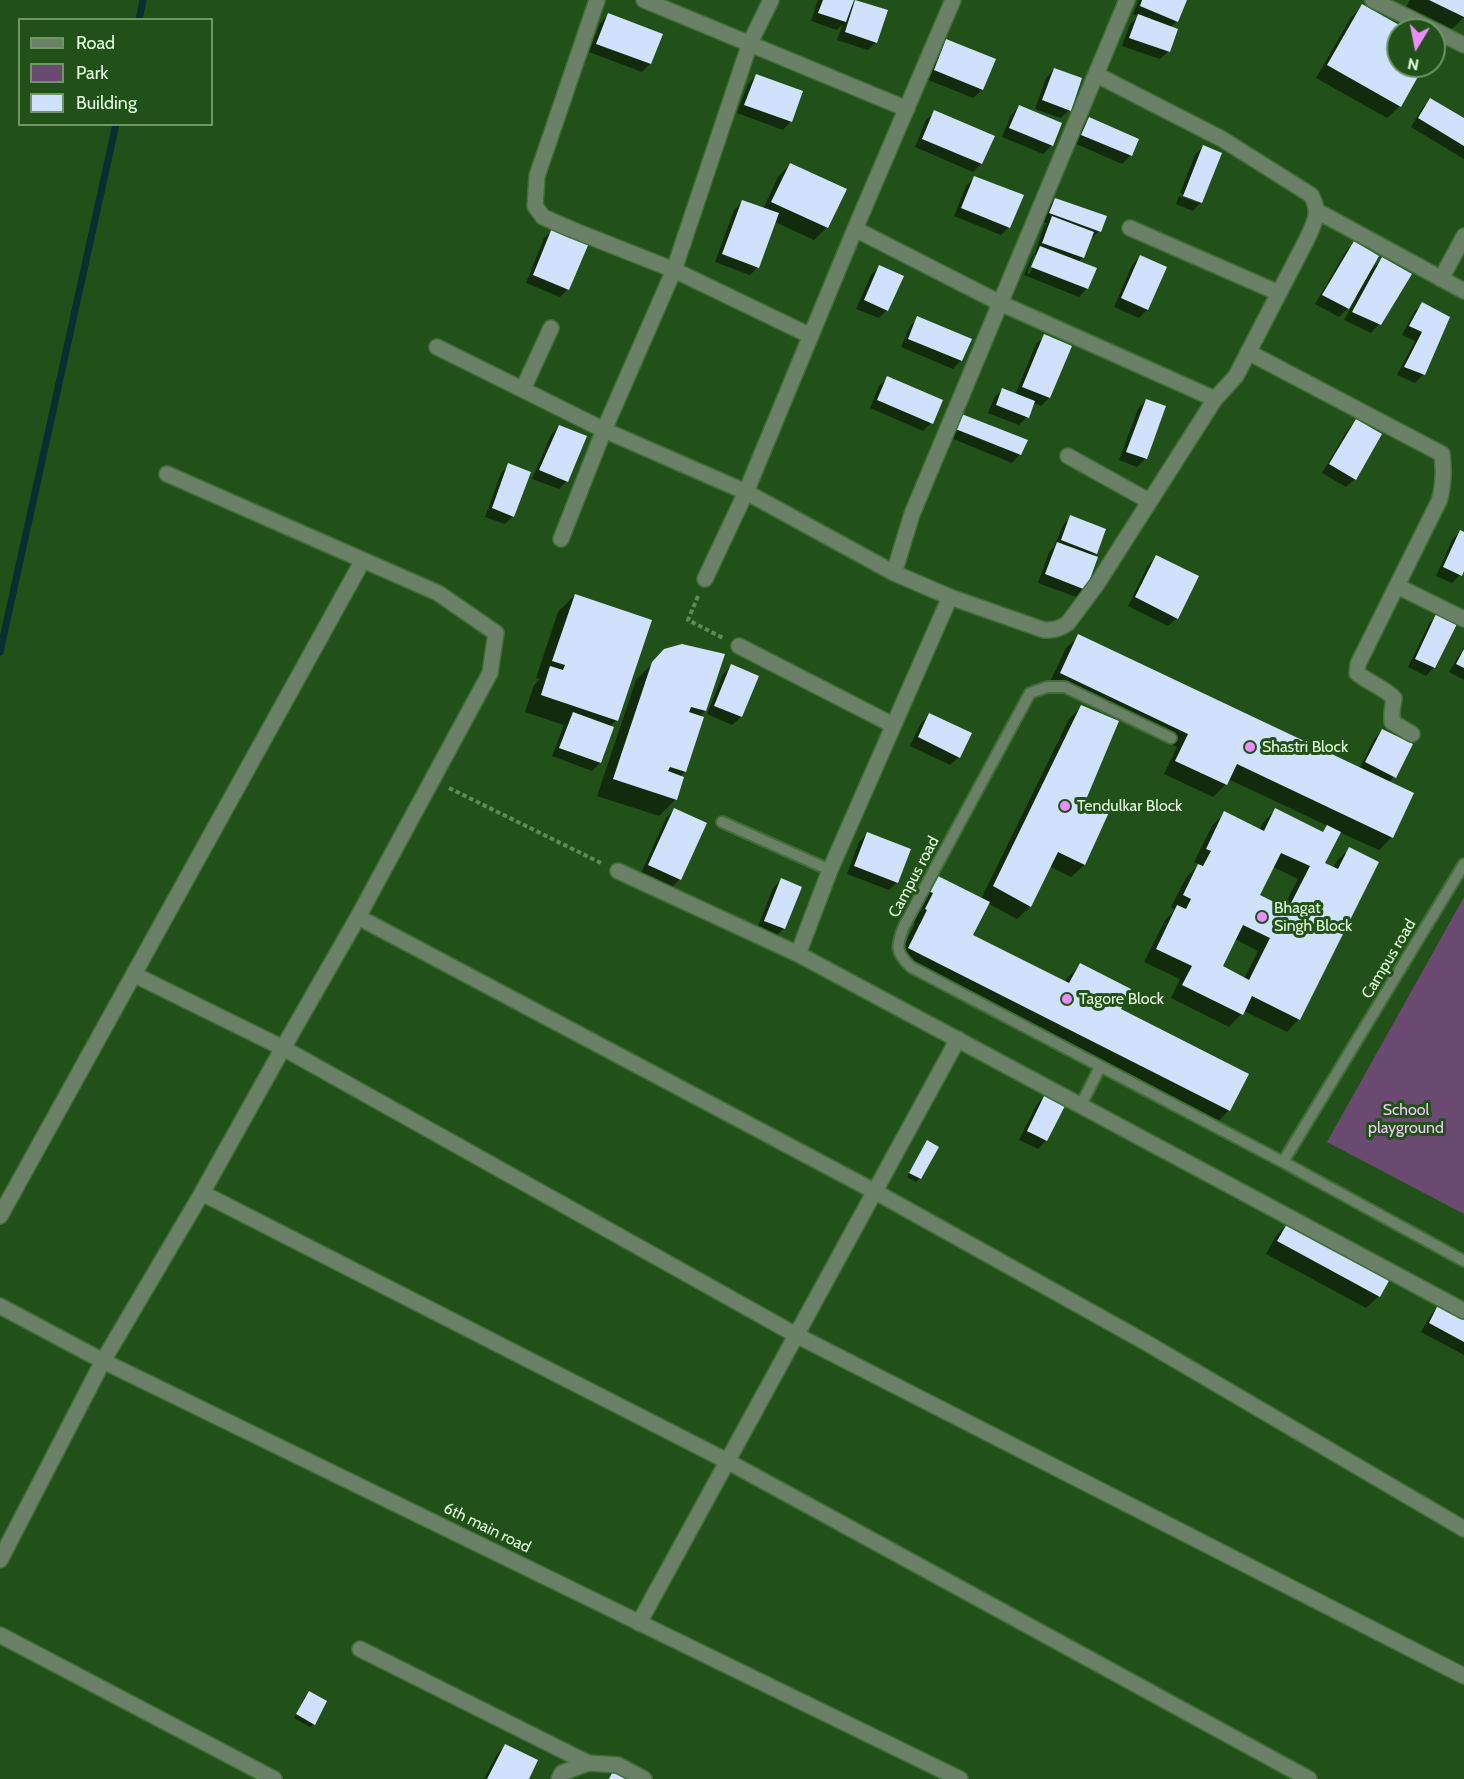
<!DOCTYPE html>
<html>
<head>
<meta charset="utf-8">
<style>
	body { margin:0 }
	#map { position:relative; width:1464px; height:1779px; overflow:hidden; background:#215118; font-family:Cabin,sans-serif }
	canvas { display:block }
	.legend { position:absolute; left:18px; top:18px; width:195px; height:108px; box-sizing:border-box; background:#215118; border:2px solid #6f9667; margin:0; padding:8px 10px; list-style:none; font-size:18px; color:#e3fede }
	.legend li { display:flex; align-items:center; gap:12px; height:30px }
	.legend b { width:30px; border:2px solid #6f9667 }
	.north { position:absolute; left:1386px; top:18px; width:60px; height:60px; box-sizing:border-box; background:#215118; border:2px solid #6f9667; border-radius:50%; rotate:190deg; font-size:16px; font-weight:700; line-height:24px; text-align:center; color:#e3fede }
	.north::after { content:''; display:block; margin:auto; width:21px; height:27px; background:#ea8dfd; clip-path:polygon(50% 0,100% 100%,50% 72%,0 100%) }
</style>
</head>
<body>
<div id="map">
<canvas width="1464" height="1779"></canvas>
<ul class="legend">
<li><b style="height:8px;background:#6b8167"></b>Road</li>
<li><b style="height:16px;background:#6a4a71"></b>Park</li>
<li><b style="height:16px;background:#d0e1fd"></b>Building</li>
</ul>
<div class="north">N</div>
</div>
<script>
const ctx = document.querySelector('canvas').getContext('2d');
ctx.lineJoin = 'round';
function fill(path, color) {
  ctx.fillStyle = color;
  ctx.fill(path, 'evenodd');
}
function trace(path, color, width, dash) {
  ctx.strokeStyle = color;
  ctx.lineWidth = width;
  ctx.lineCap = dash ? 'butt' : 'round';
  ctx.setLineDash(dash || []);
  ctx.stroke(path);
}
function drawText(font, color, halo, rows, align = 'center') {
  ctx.font = font + ' Cabin,sans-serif';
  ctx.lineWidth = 6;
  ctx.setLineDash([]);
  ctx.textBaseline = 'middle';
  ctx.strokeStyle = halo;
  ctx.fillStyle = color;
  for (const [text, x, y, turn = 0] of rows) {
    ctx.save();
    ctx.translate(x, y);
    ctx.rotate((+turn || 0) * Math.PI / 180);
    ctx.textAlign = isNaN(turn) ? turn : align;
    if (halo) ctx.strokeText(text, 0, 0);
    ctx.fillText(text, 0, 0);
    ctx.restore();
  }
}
fill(new Path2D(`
	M1464,897V1214L1327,1142Z`), '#6a4a71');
fill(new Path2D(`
	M818,0H852L850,7L856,1L876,42L868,50L837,40L843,24L837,30L811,21Z
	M1139,0H1185L1177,21L1170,27L1169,51L1160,59L1122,46L1130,24L1138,16L1133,14Z
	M1410,0H1464V17L1451,30L1406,7Z
	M1362,6L1405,30H1398V66H1422L1400,106L1387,118L1316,78L1350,19Z
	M608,15L650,64L642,72L589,52L600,23Z
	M947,41L994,60L982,90L973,98L926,79L939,49Z
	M1054,69L1069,110L1061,118L1035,109L1046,78Z
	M756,76L791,121L783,130L737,113L748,84Z
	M1430,100L1464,119V159L1411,127L1422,108Z
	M1019,107L1060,124L1052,145L1043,154L1002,137L1011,115Z
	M935,112L981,164L973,172L915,147L926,120Z
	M1089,119L1137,140L1131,155L1122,164L1074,143L1081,127Z
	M1203,147L1201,202L1193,211L1176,204L1179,196L1199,203V200L1180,193L1195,155Z
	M790,164L827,227L814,240L775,222L758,267L750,275L715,262L734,210L742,202L763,209L778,177Z
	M975,177L1009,227L1001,235L954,216L966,186Z
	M1055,199L1099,231L1091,239L1083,257L1078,263L1087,288L1079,297L1024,275L1032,256L1035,253L1044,226L1047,223L1042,222L1047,208ZM1034,255H1037L1030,274L1027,273Z
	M553,230L568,289L560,297L526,283L544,238Z
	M1354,243L1369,272L1382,259L1410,274L1379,324L1371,333L1344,320L1357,297L1355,296L1348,308L1339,317L1315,304L1346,251Z
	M1140,256L1165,267L1147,310L1139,318L1114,307L1132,265Z
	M879,267L887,310L879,318L856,309L871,275Z
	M1422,304L1448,318L1423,375L1415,383L1397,375L1415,341L1402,335L1414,312Z
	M918,318L961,360L953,369L901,347L910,326Z
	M1045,336L1049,398L1041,406L1033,403L1027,417L1019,425L988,413L994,398L1002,390L1015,395L1036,344Z
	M888,378L931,423L923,431L870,408L879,386Z
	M1146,400L1165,407L1145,459L1137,467L1119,460L1138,409Z
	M1356,421L1355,479L1346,487L1322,473L1348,429Z
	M951,423L1020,454L1012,463L946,436Z
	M559,426L567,481L559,489L532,479L551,435Z
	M509,465L513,516L505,524L485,517L501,473Z
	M1071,517L1096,553L1092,556L1084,589L1076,597L1038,583L1049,552L1054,547L1063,525Z
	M1460,532L1464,534V567L1460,575L1452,583L1436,576L1452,540Z
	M1157,556L1177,618L1168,626L1128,606L1148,565Z
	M575,595L617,720L609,727L612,728L600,763L592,771L552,756L564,725L525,712L534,685L540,679L536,678L558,612Z
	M1437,616L1434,667L1426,676L1408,667L1429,624Z
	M1079,636L1359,769L1374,739L1382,730L1394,777L1388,783L1412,794L1391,838L1379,850L1339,832L1323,864L1333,869L1336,862L1349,849L1299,1019L1287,1032L1244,1011L1229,1027L1171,998L1180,979L1144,962L1165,920L1175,910L1171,907L1186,878L1199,864L1194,862L1212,826L1225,813L1259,830L1263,823L1275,810L1321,833L1328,826L1228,779L1226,784L1213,797L1164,774L1177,747L1048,686L1066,648ZM1273,867L1298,879L1283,908L1258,896ZM1235,939L1258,951L1244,979L1221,967Z
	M1464,647V680L1449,672Z
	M665,651L723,655L705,711L699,717L685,771L680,777L676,799L659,816L597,796L636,680Z
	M731,666L757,676L741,717L732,725L707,714L723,674Z
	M1081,707L1083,803L1108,811L1084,865L1071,877L1049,866L1030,907L1017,919L987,903L971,935L1065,983L1067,978L1080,965L1119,1010L1229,1110L1217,1123L896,961L915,924L913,922L921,906L924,889L981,899L1069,719Z
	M930,715L959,757L950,765L910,746L921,723Z
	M674,810L680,879L672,887L641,873L666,818Z
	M867,834L897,882L889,890L847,874L859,842Z
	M781,880L784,928L776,936L757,929L773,888Z
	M1045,1095L1064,1104L1046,1141L1038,1149L1019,1140L1037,1104Z
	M924,1146L937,1147L920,1178L916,1182L907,1177Z
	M1288,1223L1379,1296L1366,1308L1266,1254L1276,1236Z
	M1440,1305L1464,1318V1355L1421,1332L1432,1313Z
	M309,1693L314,1724L310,1727L294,1718L305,1697Z
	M505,1746L527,1779H484L497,1754Z`), '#0007');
trace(new Path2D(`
	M139,20L143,0
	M0,652L116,124`), '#072e30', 7);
fill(new Path2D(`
	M823,0H854L846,22L818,13Z
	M855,0L888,10L877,43L845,32Z
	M1142,0H1187L1178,22L1140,6Z
	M1429,0H1464V17Z
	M1362,4L1408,30H1398V66H1424L1401,107L1327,65Z
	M608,13L663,34L651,64L596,44Z
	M1138,14L1178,29L1170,52L1129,38Z
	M946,39L996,59L983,90L934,70Z
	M1054,68L1082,78L1071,111L1042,100Z
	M756,74L803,91L792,122L744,105Z
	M1430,98L1464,118V146L1418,118Z
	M1019,105L1062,123L1053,146L1009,128Z
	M934,110L995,136L982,164L922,139Z
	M1089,117L1139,139L1132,156L1081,135Z
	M1203,145L1222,153L1202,203L1183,196Z
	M790,163L847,189L828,228L771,202Z
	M974,176L1024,195L1010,228L961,208Z
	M1055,198L1107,216L1101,232L1049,213Z
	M742,200L779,213L759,268L722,254Z
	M1052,216L1094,232L1084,258L1042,243Z
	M552,228L589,243L569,290L533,275Z
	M1354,241L1379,256L1349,309L1322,295Z
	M1040,246L1097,268L1088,289L1031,267Z
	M1140,255L1167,267L1148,310L1121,298Z
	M1382,257L1412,274L1381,325L1352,312Z
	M879,265L904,276L888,311L864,300Z
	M1422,302L1450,317L1425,375L1404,367L1422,332L1409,326Z
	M917,316L972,339L962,361L908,339Z
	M1044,334L1072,346L1050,398L1022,387Z
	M887,376L943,400L933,424L877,400Z
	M1002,388L1035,401L1029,418L996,405Z
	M1146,399L1166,406L1147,459L1126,452Z
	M959,413L1028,440L1021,455L953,428Z
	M1356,419L1382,434L1356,480L1329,464Z
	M559,425L587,436L568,482L539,470Z
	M508,463L531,472L514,517L492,508Z
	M1070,515L1106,529L1097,554L1061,540Z
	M1460,530L1464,532V571L1462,576L1443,567Z
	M1057,542L1098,557L1086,590L1045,574Z
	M1156,555L1199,576L1178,619L1135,597Z
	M575,594L652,620L618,721L541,695L550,666L563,670L565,665L552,661Z
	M1436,614L1457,624L1435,668L1415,659Z
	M1078,634L1414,793L1393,838L1237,764L1227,785L1175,761L1188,734L1060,673Z
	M682,644L725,654L706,711L691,707L689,712L704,717L686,772L670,767L668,771L684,777L677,800L613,779L652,662L664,649Z
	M1464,649V668L1456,664Z
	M731,664L759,676L742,717L714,706Z
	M1081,705L1119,721L1085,802L1110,810L1085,865L1058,852L1031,907L993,886Z
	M573,712L614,727L601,763L559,748Z
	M929,713L972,733L960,758L918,737Z
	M1382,729L1413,744L1396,778L1365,762Z
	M674,808L707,823L681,880L648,865Z
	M1275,808L1323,832L1327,825L1341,832L1325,863L1338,869L1349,847L1379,862L1300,1020L1252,996L1243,1015L1182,985L1192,966L1156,949L1177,905L1186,909L1191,899L1183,895L1198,864L1203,866L1211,851L1206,849L1224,811L1264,831ZM1281,853L1310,866L1288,909L1260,895ZM1243,925L1270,938L1249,980L1223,966Z
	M867,832L911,849L898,883L854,866Z
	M936,875L990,902L973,935L1069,983L1080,963L1131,989L1121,1009L1249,1074L1230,1111L908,948L927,910L925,909L933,893L928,891Z
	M781,878L802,887L785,929L764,921Z
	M1045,1094L1066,1104L1047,1141L1027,1131Z
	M927,1140L939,1147L921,1179L909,1173Z
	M1288,1222L1391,1277L1380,1297L1277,1241Z
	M1439,1303L1464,1316V1342L1429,1323Z
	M309,1691L327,1701L315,1725L296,1714Z
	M505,1744L538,1760L529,1779H487Z
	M613,1771L628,1779H609Z`), '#d0e1fd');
const service = new Path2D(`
	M1171,738L1065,687H1047L1030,693L904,926C896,946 895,952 911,967L1283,1162
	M722,822L830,870
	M1464,864L1283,1162L1464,1261
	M1081,1105L1100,1067`);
const minor = new Path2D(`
	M597,0L537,176L535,206L543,217L573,230L674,270L811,336
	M644,0L907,109
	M1373,0L1464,45
	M1317,211L1464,291
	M1130,228L1279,293
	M855,229L953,0
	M1441,279L1464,236
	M437,347L604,430L746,492L894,573L950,597L1044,630C1054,630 1060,629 1068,623L1097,584L1215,399L1236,376L1307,239C1315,221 1321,213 1311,195L1222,139L1097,75
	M1248,352L1442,454C1444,470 1444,485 1439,501L1358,664L1357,673C1369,683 1383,687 1394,698L1392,712V722L1412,734
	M523,389L551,328
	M1068,456L1149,501
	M561,539L604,430L674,270L750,43L771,0
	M894,573L912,514L1127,0
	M705,579L746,492L855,229L1000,303L1215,399
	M1397,586L1464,619
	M739,646L893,725
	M618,871L798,954L1464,1311
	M358,917L874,1191L1145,1342L1464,1529
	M798,954L830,870L950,597
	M135,975L283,1048L796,1335L1464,1676
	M202,1193L727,1461L1309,1779
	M0,1216L363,560
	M0,1560L103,1361L202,1193L283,1048L358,917L490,673L496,633L438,593L167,474
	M639,1623L958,1039
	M0,1635L274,1779
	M360,1649L588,1763
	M559,1779L562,1773L588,1763L618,1765L644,1779`);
const tertiary = new Path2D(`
	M0,1306L103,1361L960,1779`);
trace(service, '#406d38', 14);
trace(minor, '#406d38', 18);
trace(tertiary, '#406d38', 18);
trace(new Path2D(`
	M698,596L688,620L723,638
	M449,788L601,863`), '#618a5a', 4, [4.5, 3]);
trace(service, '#6b8167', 10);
trace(minor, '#6b8167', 15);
trace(tertiary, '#6b8167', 15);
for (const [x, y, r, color] of [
	[1250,747,6,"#ea8dfd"],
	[1065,806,6,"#ea8dfd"],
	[1262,917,6,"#ea8dfd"],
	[1067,999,6,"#ea8dfd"]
]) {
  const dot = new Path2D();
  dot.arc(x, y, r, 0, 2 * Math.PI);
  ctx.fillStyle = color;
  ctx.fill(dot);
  trace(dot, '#215118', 2);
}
drawText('16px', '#e3fede', '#215118', [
	["Shastri Block",1262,747],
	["Tendulkar Block",1077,806],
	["Bhagat",1274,908],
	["Singh Block",1274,926],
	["Tagore Block",1079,999]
], 'left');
drawText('16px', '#e3fede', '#215118', [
	["Campus road",914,877,-62],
	["Campus road",1389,959,-59],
	["6th main road",487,1528,26]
]);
drawText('16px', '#f0c7f9', '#215118', [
	["School",1406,1110],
	["playground",1406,1128]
]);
</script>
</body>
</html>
